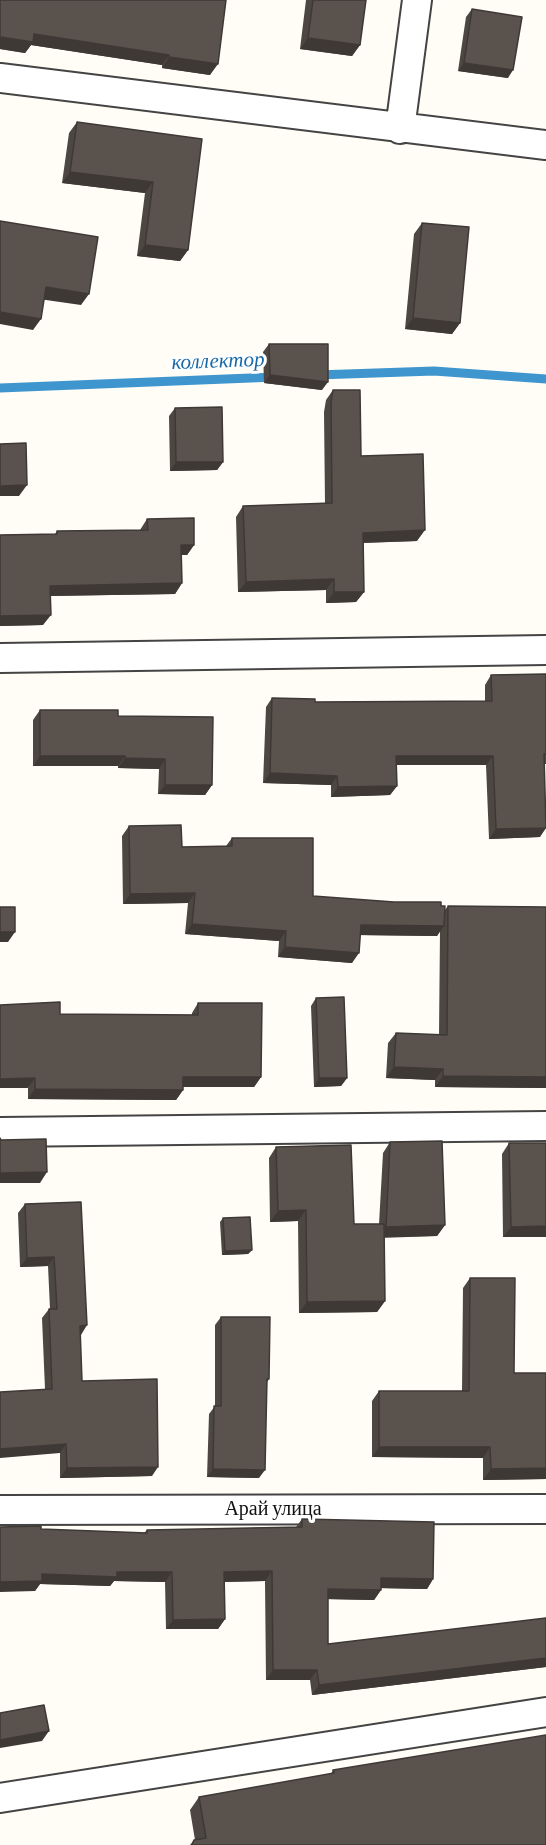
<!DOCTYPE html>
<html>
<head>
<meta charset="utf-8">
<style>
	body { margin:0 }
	canvas { display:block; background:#fffdf5 }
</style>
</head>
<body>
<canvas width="546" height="1845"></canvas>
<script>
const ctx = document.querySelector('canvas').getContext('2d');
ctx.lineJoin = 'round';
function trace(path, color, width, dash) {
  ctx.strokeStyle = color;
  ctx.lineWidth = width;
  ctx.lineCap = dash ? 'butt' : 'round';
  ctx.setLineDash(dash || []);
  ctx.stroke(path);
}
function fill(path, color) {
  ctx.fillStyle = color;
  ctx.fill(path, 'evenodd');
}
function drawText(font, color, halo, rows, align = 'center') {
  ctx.font = font + ' "Crimson Pro",serif';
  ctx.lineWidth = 6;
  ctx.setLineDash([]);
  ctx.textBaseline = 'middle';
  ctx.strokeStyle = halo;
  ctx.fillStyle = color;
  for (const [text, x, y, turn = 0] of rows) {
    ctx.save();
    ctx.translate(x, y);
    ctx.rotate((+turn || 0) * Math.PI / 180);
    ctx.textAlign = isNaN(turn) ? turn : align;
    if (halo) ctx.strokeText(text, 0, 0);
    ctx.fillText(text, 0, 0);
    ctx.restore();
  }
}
trace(new Path2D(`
	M317,375L434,371L546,379
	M0,388L276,377`), '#3f96cf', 9);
const street = new Path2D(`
	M0,78L546,145
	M400,129L417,0
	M0,658L546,650
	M0,1132L546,1126
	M0,1510L546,1509
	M0,1798L546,1712`);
trace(street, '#444', 32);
trace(street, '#fff', 28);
fill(new Path2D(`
	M226,0L210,75L162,68V65L31,45L25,53L0,49Z
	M306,0H366L360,45L352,56L300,49Z
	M472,9L508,78L458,71L466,17Z
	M77,122L202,139L188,250L180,261L137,256L145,193L62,183L69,133Z
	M422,223L460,323L452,334L405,329L414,234Z
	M269,344L322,390L264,383L263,352Z
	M333,390L361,456L417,541L363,543L364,592L356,602L326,603V590L238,592L236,517L243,506L325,504L324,412L326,400Z
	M175,408L223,462L217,470L170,471L169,416Z
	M147,519L194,545L187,555H181L182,583L175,594L50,596L43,625L0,626V535L55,534L57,531L140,530Z
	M546,674V764H545L540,837L489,839L486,765H396L397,786L390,795L331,797V785L263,783L266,707L272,698L315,702L485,701V685L491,675Z
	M40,710L118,716L212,785L205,795L158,794L159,769L118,768V766H33V720Z
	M129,826L182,847L226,846L232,838L313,896L441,906L444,911L448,906L546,1088L435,1087V1080L386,1078L388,1043L396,1033L439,1035L440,931L437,936L360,935L352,963L278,957L279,941L185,934L188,903L123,904L122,836Z
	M316,998L347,1078L341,1086L314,1087L311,1006Z
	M198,1003L261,1077L254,1087H183V1090L176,1100L28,1099V1088L60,1014L192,1015V1013Z
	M390,1142L445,1225L437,1236L384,1237L385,1301L377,1312L299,1313L298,1221L270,1222L269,1158L276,1147L354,1224H379L383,1153Z
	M509,1143H546V1237H503L502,1154Z
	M81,1202L80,1335L82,1381L152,1476L60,1478V1453L45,1389L42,1318L49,1309H50L48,1266L20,1267L18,1213L25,1204Z
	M223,1218L252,1250L248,1254L222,1255L220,1222Z
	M470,1278L514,1373H546V1479L483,1480V1458L372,1457V1401L379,1391H462L463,1288Z
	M221,1317L269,1379L267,1382L259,1478L207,1477L209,1414L215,1406V1325Z
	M302,1519L433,1579L427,1589L381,1588V1590L374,1600L328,1599V1644L546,1618V1667L312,1695L310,1680H266L265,1581L225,1582V1619L218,1629H166L165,1582L114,1581L110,1586L40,1584L35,1591L41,1529L144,1533L147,1530L296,1527Z
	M333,1770L546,1845H190L194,1840H195L190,1810L199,1797L331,1774Z`), '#4d4742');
fill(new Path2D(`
	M34,34L169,55L162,65L31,45L25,53L0,49V37Z
	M308,38L360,45L352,56L300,49Z
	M169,57L218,64L210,75L162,68Z
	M464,63L513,70L508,78L458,71Z
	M70,172L153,182L145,193L62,183Z
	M145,245L188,250L180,261L137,256Z
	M46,287L89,294L81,305L39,299Z
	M0,312L41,319L33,330L0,324Z
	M413,318L460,323L452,334L405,329Z
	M270,375L328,382L322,390L264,383Z
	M176,462H223L217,470L170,471Z
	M27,485L19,496H0V486Z
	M425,530L417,541L355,543L363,533Z
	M181,545H194L187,555H174Z
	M334,579L326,590L238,592L246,582Z
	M182,583L175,594L43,596L50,586Z
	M334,592H364L356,602L326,603Z
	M51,615L43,625L0,626V616Z
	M40,756H125L118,766H33Z
	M396,756H493L486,765H390Z
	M125,758L165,759L159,769L118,768Z
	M270,773L337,776L331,785L263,783Z
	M165,785H212L205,795L158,794Z
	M397,786L390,795L331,797L338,787Z
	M546,828L540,837L489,839L496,829Z
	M195,893L188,903L123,904L130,894Z
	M192,924L286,931L279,941L185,934Z
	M361,925L444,926L437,936L354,935Z
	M0,932H15L8,942H0Z
	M285,947L359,953L352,963L278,957Z
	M394,1067L443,1069L435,1080L386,1078Z
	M443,1076L546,1077V1088L435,1087Z
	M183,1077H261L254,1087H176Z
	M35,1078L28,1088H0V1079Z
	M319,1078H347L341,1086L314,1087Z
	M35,1089L183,1090L176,1100L28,1099Z
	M47,1172L40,1183H0V1173Z
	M306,1210L298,1221L270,1222L278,1211Z
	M445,1225L437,1236L378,1238L386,1227Z
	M546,1226V1237H503L511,1227Z
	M252,1250L248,1254L222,1255L225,1251Z
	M54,1257L48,1266L20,1267L27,1258Z
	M385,1301L377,1312L299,1313L307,1302Z
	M87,1325L81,1335H73L80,1326Z
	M66,1444L60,1453L0,1458V1449Z
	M379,1447H490L483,1458L372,1457Z
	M158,1467L152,1476L60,1478L67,1468Z
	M546,1468V1479L483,1480L491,1469Z
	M213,1469L265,1470L259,1478L207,1477Z
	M272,1571L265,1581L218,1582L224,1572Z
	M117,1572H172L165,1582L114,1581L110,1586L40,1584L35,1591L0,1592V1582L42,1574Z
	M381,1578L433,1579L427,1589L374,1588Z
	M328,1589L381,1590L374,1600L322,1599Z
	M225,1619L218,1629H166L173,1620Z
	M546,1658V1667L312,1695L319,1685Z
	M273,1670H317L310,1680H266Z
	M49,1731L42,1741L0,1748V1740Z`), '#3f3936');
const building = new Path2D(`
	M0,0H226L218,64L169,57V55L34,34L33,42L0,37Z
	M313,0H366L360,45L308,38Z
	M472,9L522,17L513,70L464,63Z
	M77,122L202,139L188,250L145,245L153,182L70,172Z
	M0,221L98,237L89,294L46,287L41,319L0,312Z
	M422,223L469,227L460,323L413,318Z
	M269,344H328V382L270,375Z
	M333,390H360L361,456L423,454L425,530L363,533L364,592H334V579L246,582L243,506L332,503L331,402Z
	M222,407L223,462H176L175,408Z
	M26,443L27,485L0,486V444Z
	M194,518V545H181L182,583L50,586L51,615L0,616V535L57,534V531L148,530L147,519Z
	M546,674V754H544L546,828L496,829L493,756H396L397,786L338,787L337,776L270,773L272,698L315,699V702L492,701L491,675Z
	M40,710H118V716L213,717L212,785H165V759L125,758V756H40Z
	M181,825L182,847L232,846V838H313V896L394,902H441V906H445L444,926L361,925L359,953L285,947L286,931L192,924L195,893L130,894L129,826Z
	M448,906L546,907V1077L443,1076V1069L394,1067L396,1033L447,1035Z
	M0,907H15V932H0Z
	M344,997L347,1078H319L316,998Z
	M60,1002V1014L198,1015V1003H262L261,1077H183V1090L35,1089V1078L0,1079V1005Z
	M0,1138L1,1140L46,1139L47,1172L0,1173Z
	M442,1141L445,1225L386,1227L390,1142Z
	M509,1143H546V1226L511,1227Z
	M351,1145L354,1224H384L385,1301L307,1302L306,1210L278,1211L276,1147Z
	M81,1202L87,1325L80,1326L82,1381L157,1379L158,1467L67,1468L66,1444L0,1449V1392L52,1389L49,1309H57L54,1257L27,1258L25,1204Z
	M250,1217L252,1250L225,1251L223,1218Z
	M470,1278H515L514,1373H546V1468L491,1469L490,1447H379V1391H469Z
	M221,1317H270L269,1379H267L265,1470L213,1469L214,1406H221Z
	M302,1519L434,1522L433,1579L381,1578V1590L328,1589V1644L546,1618V1658L319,1685L317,1670H273L272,1571L224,1572L225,1619L173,1620L172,1572H117V1577L42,1574V1581L0,1582V1527L41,1526V1529L147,1533V1530L302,1527Z
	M44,1705L49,1731L0,1740V1713Z
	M546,1735V1845H192L194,1840L206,1838L199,1797L334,1773L333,1770Z`);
fill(building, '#5a524d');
trace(building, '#3f3936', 1.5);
drawText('20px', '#111', '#fff', [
	["Арай улица",273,1509]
]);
drawText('italic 21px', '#1768a6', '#fff', [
	["коллектор",218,361,-2]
]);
</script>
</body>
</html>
